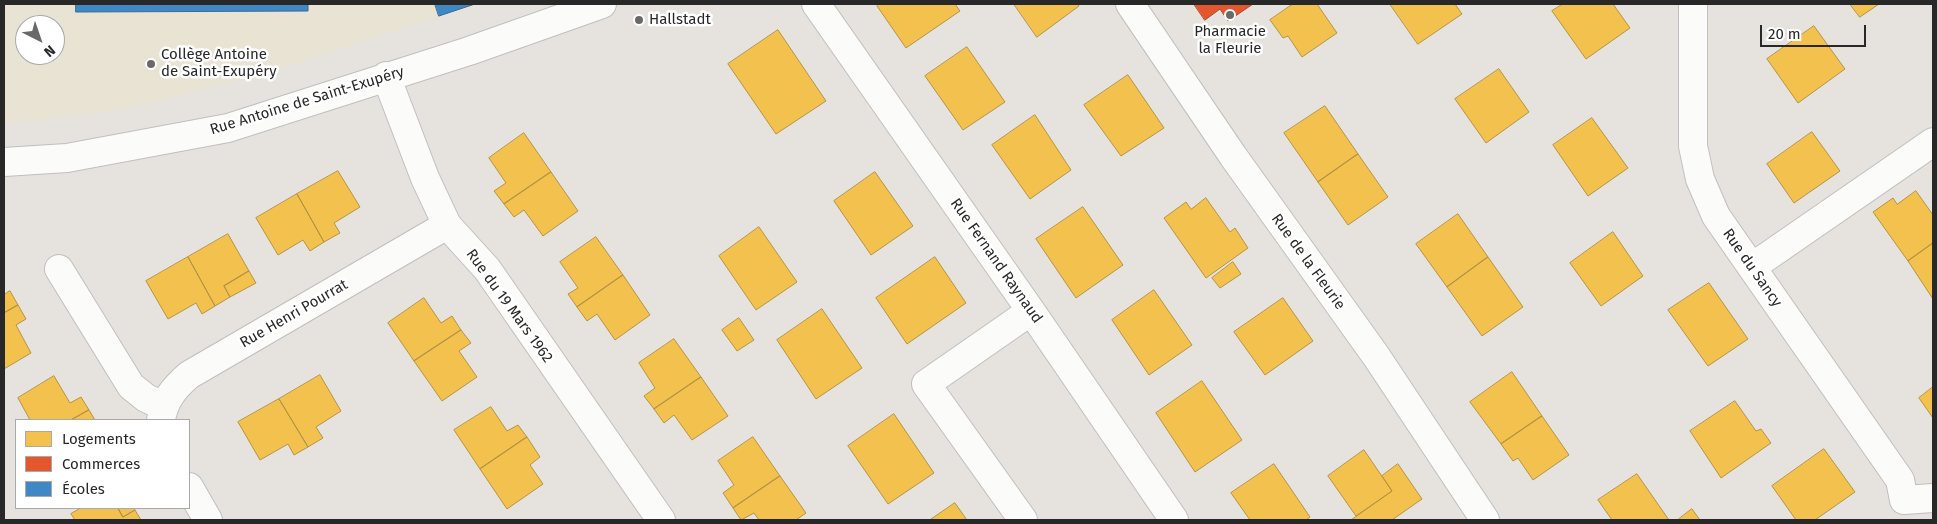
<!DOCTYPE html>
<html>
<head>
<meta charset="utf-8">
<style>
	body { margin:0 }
	#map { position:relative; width:1937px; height:524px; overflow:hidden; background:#e6e3de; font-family:"Fira Sans",sans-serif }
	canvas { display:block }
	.frame { position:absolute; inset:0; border:5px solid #282828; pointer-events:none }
	.legend { position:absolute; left:15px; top:419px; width:175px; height:90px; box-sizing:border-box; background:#fff; border:1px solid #a9a9a9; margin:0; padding:6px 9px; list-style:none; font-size:15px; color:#282828 }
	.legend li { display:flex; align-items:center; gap:10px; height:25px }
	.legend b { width:25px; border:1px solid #a9a9a9 }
	.north { position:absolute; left:15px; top:15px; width:50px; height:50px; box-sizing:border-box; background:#fff; border:1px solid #a9a9a9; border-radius:50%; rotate:139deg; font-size:14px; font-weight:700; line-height:20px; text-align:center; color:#282828 }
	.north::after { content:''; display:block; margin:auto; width:18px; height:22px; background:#6a6968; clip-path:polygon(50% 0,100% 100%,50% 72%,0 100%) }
	.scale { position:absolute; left:1760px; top:25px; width:106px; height:22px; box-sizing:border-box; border:2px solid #282828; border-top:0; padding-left:6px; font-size:15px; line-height:18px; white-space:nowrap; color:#282828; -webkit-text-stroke:4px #fff; paint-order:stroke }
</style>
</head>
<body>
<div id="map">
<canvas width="1937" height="524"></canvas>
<div class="frame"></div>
<ul class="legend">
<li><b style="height:14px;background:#f2c14e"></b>Logements</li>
<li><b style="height:14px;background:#e4572e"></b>Commerces</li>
<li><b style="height:14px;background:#3f88c5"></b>Écoles</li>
</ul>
<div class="north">N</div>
<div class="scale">20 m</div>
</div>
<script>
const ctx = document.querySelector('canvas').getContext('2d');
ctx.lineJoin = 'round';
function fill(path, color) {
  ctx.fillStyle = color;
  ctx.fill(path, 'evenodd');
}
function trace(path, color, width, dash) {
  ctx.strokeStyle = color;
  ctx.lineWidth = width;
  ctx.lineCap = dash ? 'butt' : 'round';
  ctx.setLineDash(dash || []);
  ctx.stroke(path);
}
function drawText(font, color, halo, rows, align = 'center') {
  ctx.font = font + ' "Fira Sans",sans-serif';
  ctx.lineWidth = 5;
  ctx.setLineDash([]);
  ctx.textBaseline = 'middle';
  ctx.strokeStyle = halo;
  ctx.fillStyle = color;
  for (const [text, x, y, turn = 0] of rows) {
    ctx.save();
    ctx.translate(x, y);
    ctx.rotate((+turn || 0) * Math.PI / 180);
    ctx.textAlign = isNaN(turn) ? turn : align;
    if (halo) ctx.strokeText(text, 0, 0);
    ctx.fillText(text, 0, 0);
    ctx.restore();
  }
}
fill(new Path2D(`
	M4,4H475L272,72L130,108L34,121L4,122ZM25,25H55V55H25Z`), '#e8e3d3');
const homes = new Path2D(`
	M879,4H955L960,11L906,48L877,6Z
	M1014,4H1078L1079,6L1037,37Z
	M1293,4H1317L1337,33L1302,57L1288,36L1283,38L1270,20Z
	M1390,4H1455L1462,14L1418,44Z
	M1563,4H1613L1630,28L1586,59L1552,11Z
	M1850,4H1879L1860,17Z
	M1814,26L1845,69L1798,103L1767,59Z
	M778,30L826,101L776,134L728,64Z
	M967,47L1005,102L963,130L925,76Z
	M1499,69L1529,112L1486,143L1455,99Z
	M1128,75L1164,128L1121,156L1084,105Z
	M1325,106L1358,154L1318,182L1284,133Z
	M1035,115L1071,170L1030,199L992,145Z
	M1592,118L1628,168L1588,196L1553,145Z
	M1812,132L1840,171L1794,203L1767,164Z
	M524,133L551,172L504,204L494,191L506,183L489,158Z
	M1358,154L1388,197L1348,225L1318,182Z
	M338,171L360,207L334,223L340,233L324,242L297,194Z
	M551,172L578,211L543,236L524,210L514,217L504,204Z
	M875,172L913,226L871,255L834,201Z
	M1916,191L1933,215V243L1908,261L1873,212L1893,198L1897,204Z
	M297,194L324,242L310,251L303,240L278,255L256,218Z
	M1206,198L1230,232L1235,228L1248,248L1206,278L1164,218L1186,202L1191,209Z
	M1083,207L1123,265L1076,298L1036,239Z
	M1458,214L1488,257L1447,287L1416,244Z
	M759,227L797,282L756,310L719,256Z
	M1613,232L1643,276L1601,306L1570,263Z
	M228,234L249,271L224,286L230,297L215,306L188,257Z
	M596,237L623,275L577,307L568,294L578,288L560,262Z
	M1933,243V299L1908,261Z
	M188,257L215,306L202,314L196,303L168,319L146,281Z
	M935,257L966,303L907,344L876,298Z
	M1488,257L1523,307L1482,336L1447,287Z
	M1233,262L1241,274L1220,288L1212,278Z
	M249,271L256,283L230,297L224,286Z
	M623,275L650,315L615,340L597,314L587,321L577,307Z
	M1709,283L1748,339L1708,366L1668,310Z
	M1154,290L1192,345L1149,375L1112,320Z
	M10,291L18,305L4,313V295Z
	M424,298L441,323L452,316L461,330L414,361L388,323Z
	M1283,298L1313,341L1265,375L1234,332Z
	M18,305L26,319L16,325L31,353L4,369V313Z
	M822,309L862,368L816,399L777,340Z
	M739,318L754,340L737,351L722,330Z
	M461,330L471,343L459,351L477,377L442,401L414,361Z
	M674,339L701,377L654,409L644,396L655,388L639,363Z
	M1512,372L1542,416L1501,444L1470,402Z
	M320,375L341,411L316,427L323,438L308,447L279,399Z
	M54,376L70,403L81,397L89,410L71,420H30L18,398Z
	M701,377L728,416L692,440L674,415L664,423L654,409Z
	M1202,381L1242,440L1195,472L1156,413Z
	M1933,387V418L1919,398Z
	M279,399L308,447L294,455L288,444L260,460L238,422Z
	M1735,401L1756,431L1761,429L1771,443L1721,478L1690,431Z
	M491,407L507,431L518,425L527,437L480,469L454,430Z
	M89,410L95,420H71Z
	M894,414L934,473L888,504L848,446Z
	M1542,416L1569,455L1533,480L1518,458L1513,461L1501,444Z
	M527,437L540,457L530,465L543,484L507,509L480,469Z
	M753,437L780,476L733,508L723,493L734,485L718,461Z
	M1824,449L1855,492L1815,520H1796L1772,486Z
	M1364,450L1392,491L1356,516L1328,476Z
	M1274,464L1310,517L1306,520H1250L1231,493Z
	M1398,464L1422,499L1392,520H1351L1392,491L1382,476Z
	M1637,474L1669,520H1612L1598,500Z
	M780,476L806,513L796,520H759L754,513L741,520L733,508Z
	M955,503L967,520H930Z
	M81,508H118L123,517L135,510L141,520H75L71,514Z
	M118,508H134L135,510L123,517Z
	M1692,509L1700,520H1680L1679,519Z`);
fill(homes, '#f2c14e');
trace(homes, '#b59343', 1);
const shops = new Path2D(`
	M1194,4H1253L1228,21L1220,9L1205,20Z`);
fill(shops, '#e4572e');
trace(shops, '#ac492c', 1);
const schools = new Path2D(`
	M76,4H308V11L76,12Z
	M435,4H475L439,16Z`);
fill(schools, '#3f88c5');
trace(schools, '#386b96', 1);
const street = new Path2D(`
	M816,4L1031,311L1174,520
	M1130,4L1233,156L1376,356L1485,520
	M1693,4V146L1700,179L1716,216L1900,480L1904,500
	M386,76L425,178L447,225L487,269L661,520
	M4,162L67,158L228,128L469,51L602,4
	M1752,267L1933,142
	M59,269L131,386L146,398L163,406
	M161,420C164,400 174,388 189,375L447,225
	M189,487L208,520
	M1904,500L1933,498
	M1023,520L926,384L1031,311`);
trace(street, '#c0bfbf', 30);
trace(street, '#fbfbfa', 28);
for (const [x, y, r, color] of [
	[1230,15,5,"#6a6968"],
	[639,20,5,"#6a6968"],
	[151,64,5,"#6a6968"]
]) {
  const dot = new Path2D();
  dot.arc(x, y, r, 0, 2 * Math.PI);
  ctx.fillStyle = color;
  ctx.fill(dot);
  trace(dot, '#fff', 2);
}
drawText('15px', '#282828', '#fff', [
	["Hallstadt",649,20],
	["Pharmacie",1230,32,"center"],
	["la Fleurie",1230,49,"center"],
	["Collège Antoine",161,55],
	["de Saint-Exupéry",161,72]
], 'left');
drawText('15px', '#282828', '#fff', [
	["Rue Antoine de Saint-Exupéry",307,101,-17],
	["Rue Fernand Raynaud",996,261,55],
	["Rue de la Fleurie",1308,262,54],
	["Rue du Sancy",1752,268,55],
	["Rue du 19 Mars 1962",509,306,54],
	["Rue Henri Pourrat",294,314,-30]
]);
</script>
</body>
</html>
